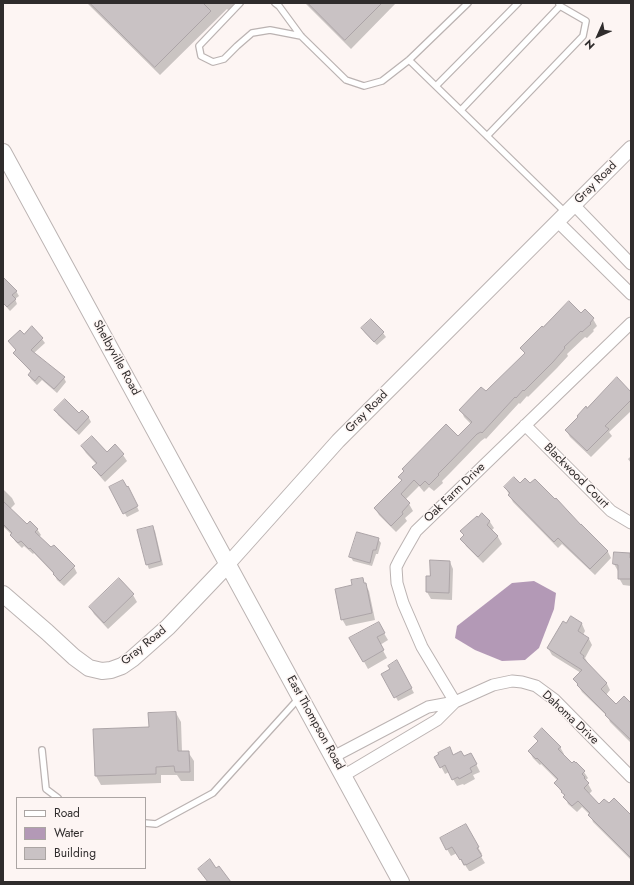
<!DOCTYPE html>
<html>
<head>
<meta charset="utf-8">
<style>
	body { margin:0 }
	#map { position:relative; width:634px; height:885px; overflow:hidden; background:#fdf5f3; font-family:Jost,sans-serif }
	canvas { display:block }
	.frame { position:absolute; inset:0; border:4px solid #2f2c2c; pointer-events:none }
	.legend { position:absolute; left:16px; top:797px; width:130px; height:72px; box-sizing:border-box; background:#fdf5f3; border:1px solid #aba5a3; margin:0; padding:5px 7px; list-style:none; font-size:12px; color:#2f2c2c }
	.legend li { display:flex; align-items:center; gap:8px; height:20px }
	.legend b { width:20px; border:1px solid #aba5a3 }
	.north { position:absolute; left:578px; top:16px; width:40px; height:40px; -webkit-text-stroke:3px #fdf5f3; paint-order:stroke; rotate:225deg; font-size:11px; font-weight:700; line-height:16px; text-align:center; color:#2f2c2c }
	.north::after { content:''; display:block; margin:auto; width:14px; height:18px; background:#2f2c2c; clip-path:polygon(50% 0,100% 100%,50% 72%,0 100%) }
</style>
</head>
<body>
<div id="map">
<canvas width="634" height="885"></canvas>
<div class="frame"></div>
<ul class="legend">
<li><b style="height:5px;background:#fff"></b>Road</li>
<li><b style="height:11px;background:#b399b6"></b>Water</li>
<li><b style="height:11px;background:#c9c2c4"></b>Building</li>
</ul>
<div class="north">N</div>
</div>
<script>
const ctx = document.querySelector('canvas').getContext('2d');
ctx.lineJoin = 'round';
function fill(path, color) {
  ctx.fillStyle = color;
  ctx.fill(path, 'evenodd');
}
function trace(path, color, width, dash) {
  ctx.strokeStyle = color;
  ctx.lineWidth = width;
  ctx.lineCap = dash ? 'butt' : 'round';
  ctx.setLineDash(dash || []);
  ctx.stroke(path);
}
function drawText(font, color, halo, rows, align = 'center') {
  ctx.font = font + ' Jost,sans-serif';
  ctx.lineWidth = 3;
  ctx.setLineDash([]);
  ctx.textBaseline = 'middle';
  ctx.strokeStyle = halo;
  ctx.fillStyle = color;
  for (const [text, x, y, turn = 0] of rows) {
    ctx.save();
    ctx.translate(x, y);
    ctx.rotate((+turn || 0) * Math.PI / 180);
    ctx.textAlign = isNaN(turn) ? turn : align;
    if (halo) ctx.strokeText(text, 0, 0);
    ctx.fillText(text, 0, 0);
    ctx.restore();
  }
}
fill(new Path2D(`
	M534,581L556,593L554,609L539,648L525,660L502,661L475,650L455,638L457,626L512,583Z`), '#b399b6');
fill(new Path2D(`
	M87,3H233L234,6L229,11L227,9L160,75Z
	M305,3H396L351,49Z
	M3,278L16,291L19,296L15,299L17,304L10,311L3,303Z
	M585,310L593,319L597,326L593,330L594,331L587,338L585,337L567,354L568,356L557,368L528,397L527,396L520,404L519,403L486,439L485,438L481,441L451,472L442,481L443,483L434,491L429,487L424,492L419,486L405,500L409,504L413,511L405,518L407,521L396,532L379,515L375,508L402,481L400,477L458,437L471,424L464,417L461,410L486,393L525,354L522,348L581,314Z
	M32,328L42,339L45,343L34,353L64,378L66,382L57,393L42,380L37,385L31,379L29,375L31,372L17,357L15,353L17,351L9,341L24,335Z
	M362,329L383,333L386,337L377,345L365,333Z
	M631,393V411L609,432L612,436L591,457L570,437L566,430L587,409Z
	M56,410L79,415L82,412L89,418L91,422L79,435L58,415Z
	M82,447L107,453L123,455L127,461L105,482L98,474L94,468L97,465L86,453Z
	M631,456V463L628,459Z
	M520,485L581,526L608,552L611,558L595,575L562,544L558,548L513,502L505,487Z
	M110,488L130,492L139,511L127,517Z
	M3,489L12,498L15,504L10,509L27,526L37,529L41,535L39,537L74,567L77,573L64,586L57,580L54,574L34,553L33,554L24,546L22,548L15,541L12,535L3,526Z
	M482,514L490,522L494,528L491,531L498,537L502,544L483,563L466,546L462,539L464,536L462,531Z
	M152,527L155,531L163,565L149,569L147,564Z
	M378,539L381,543L378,554H376L372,566L353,561L351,557Z
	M629,554L631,555V586L623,585L619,578L618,571L614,564Z
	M450,562L453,569L452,600L431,599L427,592V577H431Z
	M362,579L369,591L375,620L346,626L342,619L354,586Z
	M133,595L137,602L108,629L94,614L90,607Z
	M571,618L582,624L585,631L583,635L589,639L592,645L585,658L588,663L587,664L607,684L610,690L606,695L616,705H631L630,742L610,722L608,717L582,692L574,679L581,673L552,655L548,648L566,625Z
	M378,623L388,640L380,645L387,658L368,669L351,638Z
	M397,662L414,693L398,701L383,674L391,670Z
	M176,713L181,722L182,752H188L194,761V781H181L177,775H161V783L101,785L96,776L150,728Z
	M535,737L560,747L564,754L563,755L572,764H576L584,772L588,778L586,780L592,791L589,794L599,805L631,819V860L593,822L590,815L582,807L577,812L568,804L564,795L560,790L556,784L558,781L541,764L540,765L533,758L529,751L538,742Z
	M471,754L480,772L473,775L475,779L464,785L463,784L457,786L449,772L445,774L436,757L453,756L464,757Z
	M465,825L482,854L480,855L485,863L471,871H469L465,865L464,866L457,853L451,856L441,839Z`), '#0003');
const building = new Path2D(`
	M90,3H203L211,11L155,67Z
	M308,3H382L345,40Z
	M3,277L17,291L12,295L16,299L7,307L4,304H3Z
	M569,301L581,313L585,309L594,318L590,323L591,324L582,332L581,331L564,347L565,348L553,362L524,391L523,390L516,398L515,397L482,433L481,432L477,434L447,465L438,474L439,475L429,485L425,481L420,486L414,480L401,494L410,503L402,512L403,514L391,526L374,508L402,480L398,477L404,471L402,469L446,424L458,436L472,422L459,410L481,387L486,391L525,353L520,348L542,326L543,327Z
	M371,319L384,332L374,342L361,328Z
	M32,326L43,338L31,350L65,377L54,389L39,376L35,381L28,375L31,371L13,353L16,350L8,341L20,330L24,334Z
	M617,377L631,392V400L605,426L609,429L587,451L565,430L578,417L577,416L586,406L587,408Z
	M65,399L79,413L82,410L89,417L76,431L54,410Z
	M92,436L107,452L115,444L124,454L101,476L92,467L97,463L81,446Z
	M514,477L520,483L525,478L530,483L535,479L555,499L556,498L581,525V524L608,551L590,569L558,538L554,542L508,495L510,493L504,487Z
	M123,480L127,487L128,486L138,506L123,514L109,487Z
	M3,501L27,524L30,521L38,529L35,532L51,547L54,545L75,566L60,581L53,574L54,573L30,548L29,549L21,541L18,543L10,535L12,533L3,524Z
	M482,513L490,521L487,525L498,536L478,557L460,539L464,535L460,531L469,523L477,516L478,517Z
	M153,526L161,561L146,565L137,530Z
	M357,532L379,538L376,550H373L370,563L349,557Z
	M614,552L630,553V558H631V579H618V565L613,564Z
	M430,560L450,561L449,593L426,592V576H430Z
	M119,578L134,594L104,623L89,607Z
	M363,578L364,583H366L372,613L341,620L335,589L352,585L351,580Z
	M571,616L582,623L578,631L589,638L580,653L584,656L583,658L607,683L601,689L616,704L624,696L631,703V740L605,715L606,714L577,685L578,684L573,679L582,670L547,648L563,621L566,623Z
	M379,622L385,633L377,637L384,650L363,662L349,638Z
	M397,660L412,688L394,698L381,674L390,669L388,666Z
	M176,712L178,751H189L190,772H175L174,766L156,767V774L95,776L93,729L149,727L148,713Z
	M542,728L561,747L558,749L572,763L574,761L576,763V762L585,771L582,774L585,777L584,778L589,783L584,788L599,804L604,799L609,803L614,798L631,815V858L588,815L590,813L578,801L572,806L563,797L565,795L561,792L562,791L554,783L558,779L537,758L536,759L528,751L538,741L534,737Z
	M450,747L453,755L461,751L464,756L471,753L477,764L470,768L472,772L459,779L458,777L452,780L445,765L440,768L434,757L439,754L438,753Z
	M466,824L479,847L477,848L482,856L466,865V864L464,865L461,859L460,860L452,847L446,850L440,838Z
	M210,859L216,868L219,866L231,882H208L198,869Z`);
fill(building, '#c9c2c4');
trace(building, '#aca4a7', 1);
const service = new Path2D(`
	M240,3L199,46L201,56L213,62L224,59L237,46L252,33L270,30L301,36
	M275,3L279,6L301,36L346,80L364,86L382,81L409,60L468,3
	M409,60L566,213
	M436,86L518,3
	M461,110L560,6L559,4
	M487,136L583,36L586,21L560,6
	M42,750L46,789L58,798
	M145,823L156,824L213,793L299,698`);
const minor = new Path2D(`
	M574,205L631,264
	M558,222L631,294
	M631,323L416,531L400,559L396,567L397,583L403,603L422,647L455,702L493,685L512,681L522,682L536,686L555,700L631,777
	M525,425L611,511L631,523
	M333,757L428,707L455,702L437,720L343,776`);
const tertiary = new Path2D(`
	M228,564L338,441L631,148`);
const secondary = new Path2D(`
	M3,152L401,882
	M3,594L47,632L74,657L89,668L102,671L111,670L122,666L132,659L168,627L228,564`);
trace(service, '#bbb3b2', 8);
trace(minor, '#bbb3b2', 13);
trace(tertiary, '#bbb3b2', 16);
trace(secondary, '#bbb3b2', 18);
trace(service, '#fff', 5.5);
trace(minor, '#fff', 11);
trace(tertiary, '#fff', 14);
trace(secondary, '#fff', 16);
drawText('12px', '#2f2c2c', '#fdf5f3', [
	["Gray Road",596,183,-45],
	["Shelbyville Road",116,358,61],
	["Gray Road",367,412,-45],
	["Blackwood Court",576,476,45],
	["Oak Farm Drive",455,493,-44],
	["Gray Road",144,646,-39],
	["Dahoma Drive",570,718,43],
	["East Thompson Road",315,723,61]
]);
</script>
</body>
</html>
